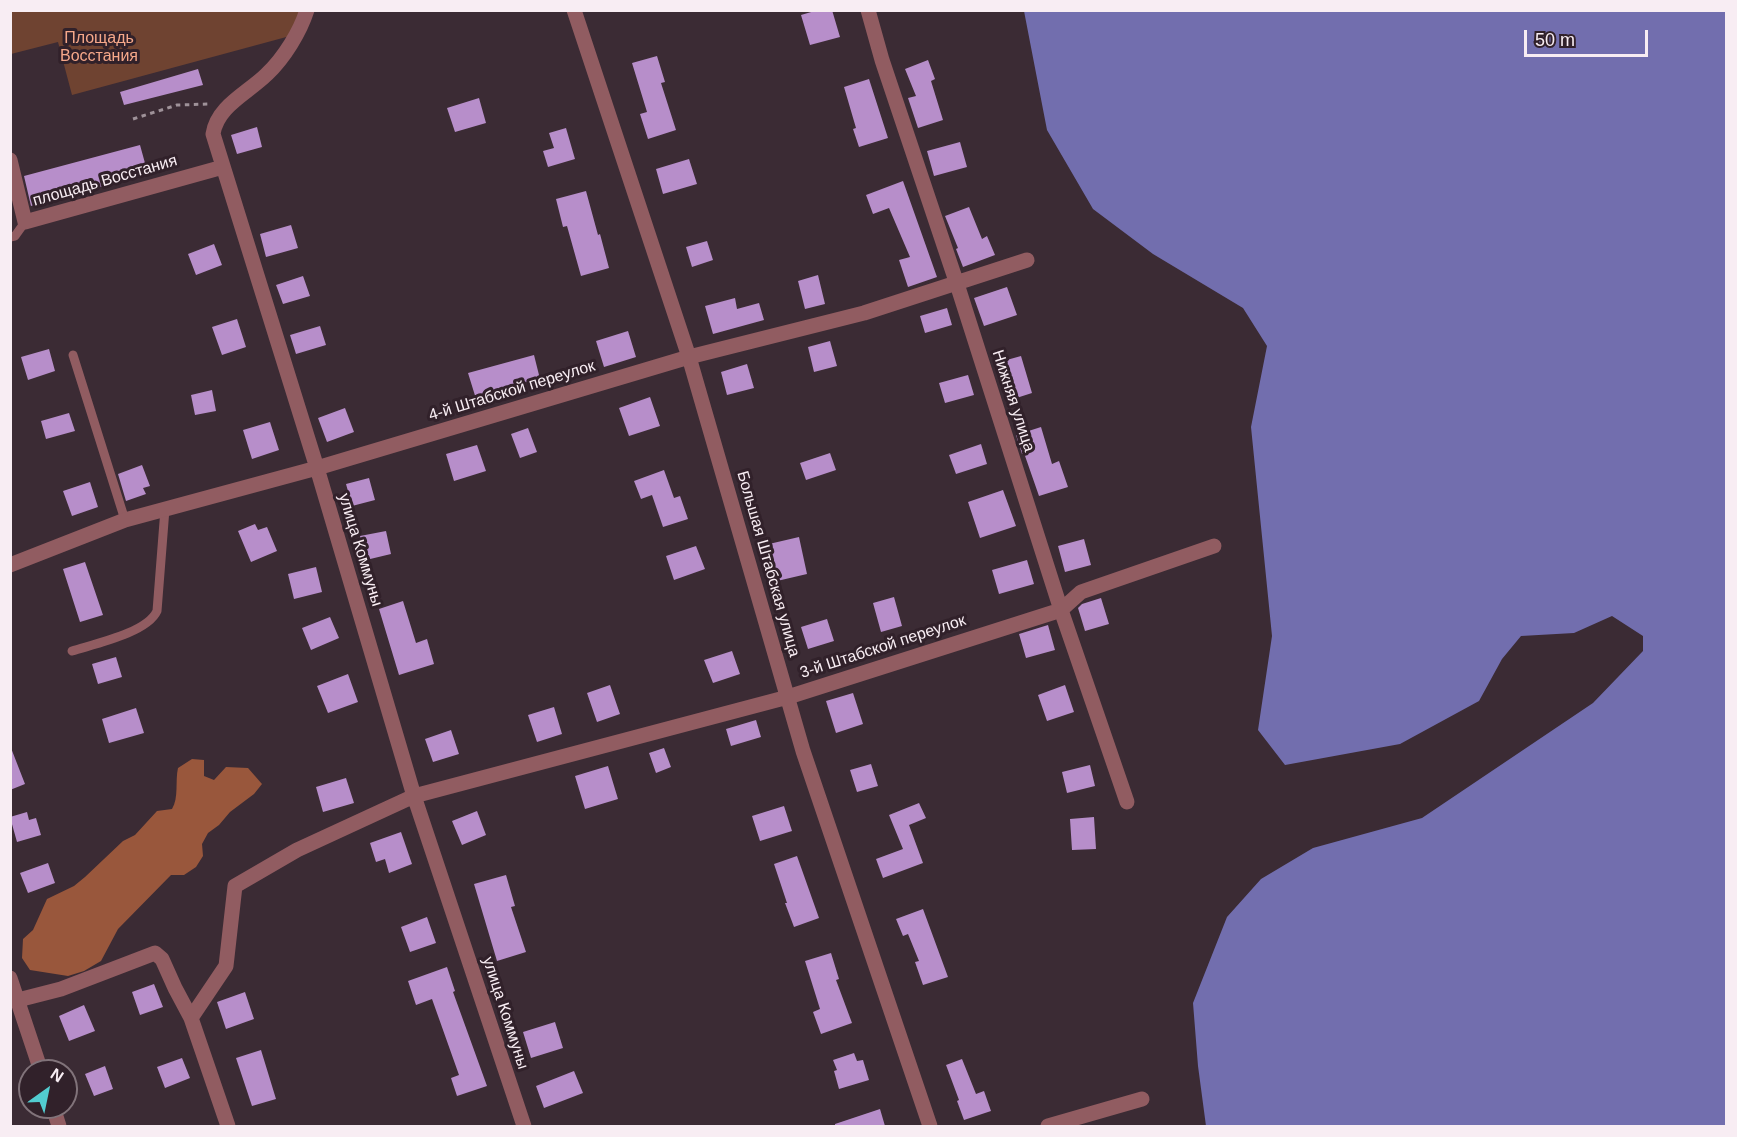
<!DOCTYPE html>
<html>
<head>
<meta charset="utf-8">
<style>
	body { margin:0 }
	#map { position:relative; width:1737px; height:1137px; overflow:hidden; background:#3b2b34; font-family:Helvetica,sans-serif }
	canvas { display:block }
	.frame { position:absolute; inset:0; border:12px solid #f8edf3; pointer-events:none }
	.north { position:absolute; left:18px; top:1059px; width:60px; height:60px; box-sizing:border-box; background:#31212a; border:2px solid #81737a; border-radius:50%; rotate:33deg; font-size:16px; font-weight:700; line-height:24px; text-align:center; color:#f8edf3 }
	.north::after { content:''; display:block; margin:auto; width:21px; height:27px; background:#52ccd0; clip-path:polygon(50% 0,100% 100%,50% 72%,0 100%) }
	.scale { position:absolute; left:1524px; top:30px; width:124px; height:27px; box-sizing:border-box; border:3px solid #f8edf3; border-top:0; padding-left:8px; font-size:18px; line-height:21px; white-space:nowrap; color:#f8edf3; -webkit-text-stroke:4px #31212a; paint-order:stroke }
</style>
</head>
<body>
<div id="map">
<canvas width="1737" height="1137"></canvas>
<div class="frame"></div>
<div class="north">N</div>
<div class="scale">50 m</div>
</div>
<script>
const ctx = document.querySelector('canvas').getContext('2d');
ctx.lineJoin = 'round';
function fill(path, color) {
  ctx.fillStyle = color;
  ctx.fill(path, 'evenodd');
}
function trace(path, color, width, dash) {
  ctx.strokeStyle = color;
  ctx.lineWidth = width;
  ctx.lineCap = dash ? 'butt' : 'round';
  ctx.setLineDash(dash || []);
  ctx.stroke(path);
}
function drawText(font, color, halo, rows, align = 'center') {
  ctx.font = font + ' Helvetica,sans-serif';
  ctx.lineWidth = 6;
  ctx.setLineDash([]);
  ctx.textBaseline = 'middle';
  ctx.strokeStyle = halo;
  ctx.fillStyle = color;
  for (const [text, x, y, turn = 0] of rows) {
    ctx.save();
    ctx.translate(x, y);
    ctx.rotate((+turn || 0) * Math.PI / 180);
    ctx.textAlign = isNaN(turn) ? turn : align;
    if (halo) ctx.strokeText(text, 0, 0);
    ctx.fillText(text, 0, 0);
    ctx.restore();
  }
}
fill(new Path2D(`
	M11,11H304L290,36L72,95L58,42L11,54Z`), '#6f4331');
fill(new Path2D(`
	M192,759L204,760V776L214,780L226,767L248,768L262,784L254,794L230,812L219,825L208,833L202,844L203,856L196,867L184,875H171L118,929L101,961L84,971L68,976L30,970L22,958L23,939L33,930L47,899L74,886L85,877L123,841L135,835L157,811L172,809C179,798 175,781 178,768Z`), '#99573c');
fill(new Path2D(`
	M1024,11H1726V1126H1206L1198,1066L1193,1003L1227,917L1261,879L1313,848L1422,818L1593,703L1643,651V636L1612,616L1574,633L1521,636L1502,659L1479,701L1400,744L1285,765L1258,730L1272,636L1251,427L1267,346L1243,308L1153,254L1093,209L1047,130Z`), '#726eae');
fill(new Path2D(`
	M818,10H832L840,37L810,45L801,15Z
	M657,56L665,82L661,83L676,130L648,139L640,114L647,112L632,63Z
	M928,60L935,79L931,81L943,120L918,128L908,98L916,96L905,69Z
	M198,69L203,85L124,105L120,92Z
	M869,79L888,138L859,147L853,129L856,128L844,87Z
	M479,98L486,123L455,132L447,108Z
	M257,127L262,147L237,154L231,135Z
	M566,128L575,159L548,167L543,151L554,148L549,133Z
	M960,142L967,167L934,176L927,151Z
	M140,145L148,174L31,206L24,176Z
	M689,159L697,184L663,194L656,169Z
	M903,181L937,277L908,287L899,260L910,257L889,208L873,214L866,195Z
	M586,191L598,235L600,234L609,268L581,276L567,226L563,227L556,199Z
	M969,207L982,239L987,236L995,255L963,267L956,249L958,248L945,216Z
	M291,225L298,248L266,257L260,234Z
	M707,241L713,260L692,267L686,247Z
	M214,244L222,265L196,275L188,254Z
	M818,275L825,304L805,309L798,281Z
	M303,276L310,296L283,304L276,285Z
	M1007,287L1017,315L984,326L974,298Z
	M735,298L737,309L759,303L764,320L713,334L705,306Z
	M947,308L952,325L925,333L920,316Z
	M237,319L246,347L222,355L212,327Z
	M320,326L326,345L296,354L290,335Z
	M628,331L636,357L604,367L596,341Z
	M830,341L837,366L814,372L808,347Z
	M49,349L55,371L28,380L21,357Z
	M534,355L540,379L501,388L503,394L477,402L468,373Z
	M1021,356L1032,393L1007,401L996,363Z
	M747,364L754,388L727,395L721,372Z
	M968,375L974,395L945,403L939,383Z
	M212,390L216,411L195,415L191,395Z
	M650,397L660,426L629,436L619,408Z
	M345,408L354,432L327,442L318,418Z
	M69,413L75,431L46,439L41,421Z
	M270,422L279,450L252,459L243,430Z
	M1041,427L1052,464L1059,461L1068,487L1039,496L1024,453L1022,454L1016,435Z
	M528,428L537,452L520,458L511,434Z
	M981,444L987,464L956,474L949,455Z
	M477,445L486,471L454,481L446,454Z
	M830,453L836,470L806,480L800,463Z
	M142,465L150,486L143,488L146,494L126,501L118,474Z
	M664,470L674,498L680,496L688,519L663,527L652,495L641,499L634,481Z
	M369,478L375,500L352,506L346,484Z
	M90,482L98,507L72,516L63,491Z
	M1003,490L1016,526L980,538L968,502Z
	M255,524L258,530L267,527L277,551L251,562L238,531Z
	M386,531L391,554L366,560L360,536Z
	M799,537L807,574L777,581L769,544Z
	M1084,539L1091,565L1065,572L1058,546Z
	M696,546L705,569L674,580L666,556Z
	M1027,560L1034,584L999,594L992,570Z
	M85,562L103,615L80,622L63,569Z
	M316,567L322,592L294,599L288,574Z
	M894,597L902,626L881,632L873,603Z
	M1101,598L1109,624L1085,631L1078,608L1082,604Z
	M403,601L416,643L427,639L434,664L399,675L379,609Z
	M330,617L339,638L311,650L302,628Z
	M827,619L834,641L808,649L801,627Z
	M1048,625L1055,650L1026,658L1019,634Z
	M732,651L740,674L713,683L704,660Z
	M116,657L122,677L98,684L92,664Z
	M348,674L358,702L328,713L317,686Z
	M610,685L620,714L597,722L587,693Z
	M1065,685L1074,712L1047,721L1038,695Z
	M853,693L863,724L836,733L826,701Z
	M554,707L562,734L537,742L528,715Z
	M136,708L144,733L109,743L102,719Z
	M756,720L761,737L731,746L726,729Z
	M451,730L459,754L433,762L425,739Z
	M11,748L25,784L10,790V749Z
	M664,748L671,767L656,773L649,753Z
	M871,764L878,786L857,792L850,770Z
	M1090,765L1095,786L1067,793L1062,772Z
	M608,766L618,799L585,809L575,776Z
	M346,778L354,803L323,812L316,787Z
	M919,803L926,818L909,825L923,863L883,878L876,859L903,849L889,815Z
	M784,806L792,831L760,841L752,816Z
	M477,811L486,835L462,845L452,821Z
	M27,812L29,820L36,818L41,835L17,842L10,817Z
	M1094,817L1096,849L1072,850L1070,819Z
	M401,832L412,864L389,873L385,859L376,862L370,843Z
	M797,856L819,918L794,927L785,903H787L774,864Z
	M48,863L55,883L28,893L20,873Z
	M506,875L515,906L511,907L526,952L497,961L474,884Z
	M923,909L948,977L923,985L915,962L919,961L908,934L903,936L896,919Z
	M427,917L436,943L410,952L401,927Z
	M831,953L839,979L836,980L852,1023L821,1034L813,1012L820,1009L805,961Z
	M447,967L455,991L453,992L487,1086L457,1096L451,1078L459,1075L432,999L416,1005L408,981Z
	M154,984L163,1007L140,1015L132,992Z
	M245,992L254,1019L226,1029L217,1002Z
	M84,1005L95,1031L69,1041L59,1016Z
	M555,1022L563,1048L531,1058L523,1032Z
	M261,1050L276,1099L252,1106L236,1058Z
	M854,1053L857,1061L863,1060L869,1080L839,1089L834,1071L837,1070L833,1060Z
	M182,1058L190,1078L165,1088L157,1067Z
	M962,1059L976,1094L984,1091L991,1111L964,1120L957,1101L959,1100L946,1065Z
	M105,1066L113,1089L94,1096L85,1074Z
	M574,1071L583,1093L544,1108L536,1086Z
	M880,1109L885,1126H835V1124Z`), '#b78eca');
trace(new Path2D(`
	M133,119L177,105L210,104`), '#9f9299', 3, [4.5, 4.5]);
trace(new Path2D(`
	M10,237L15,236L25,222
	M73,355L125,520
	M72,651C94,644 147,633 157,611L165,509`), '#915c61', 9);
trace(new Path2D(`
	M307,10C300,32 284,58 267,74C248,93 217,106 213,134L317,468L414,796L524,1126
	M574,10L689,357L803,751L930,1126
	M868,10L882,60L957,284L1061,610L1127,802
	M10,160L25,222L223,167
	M10,565L125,520L317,468L689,357L864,313L1027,260
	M10,978L41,1071
	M18,1000L61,989L155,953L162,959L175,988L191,1018
	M53,1107L59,1126
	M228,1126L191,1018L226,966L235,886L297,850L414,796L788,697L1061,610L1081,592L1214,546
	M1048,1126L1142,1099`), '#915c61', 15);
drawText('16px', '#f6a88a', '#31212a', [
	["Площадь",99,39],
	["Восстания",99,57]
]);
drawText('16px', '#f8edf3', '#31212a', [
	["площадь Восстания",105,181,-16],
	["4-й Штабской переулок",512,391,-17],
	["Нижняя улица",1013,401,72],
	["улица Коммуны",360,550,73],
	["Большая Штабская улица",768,564,74],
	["3-й Штабской переулок",883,647,-18],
	["улица Коммуны",505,1013,72]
]);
</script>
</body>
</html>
